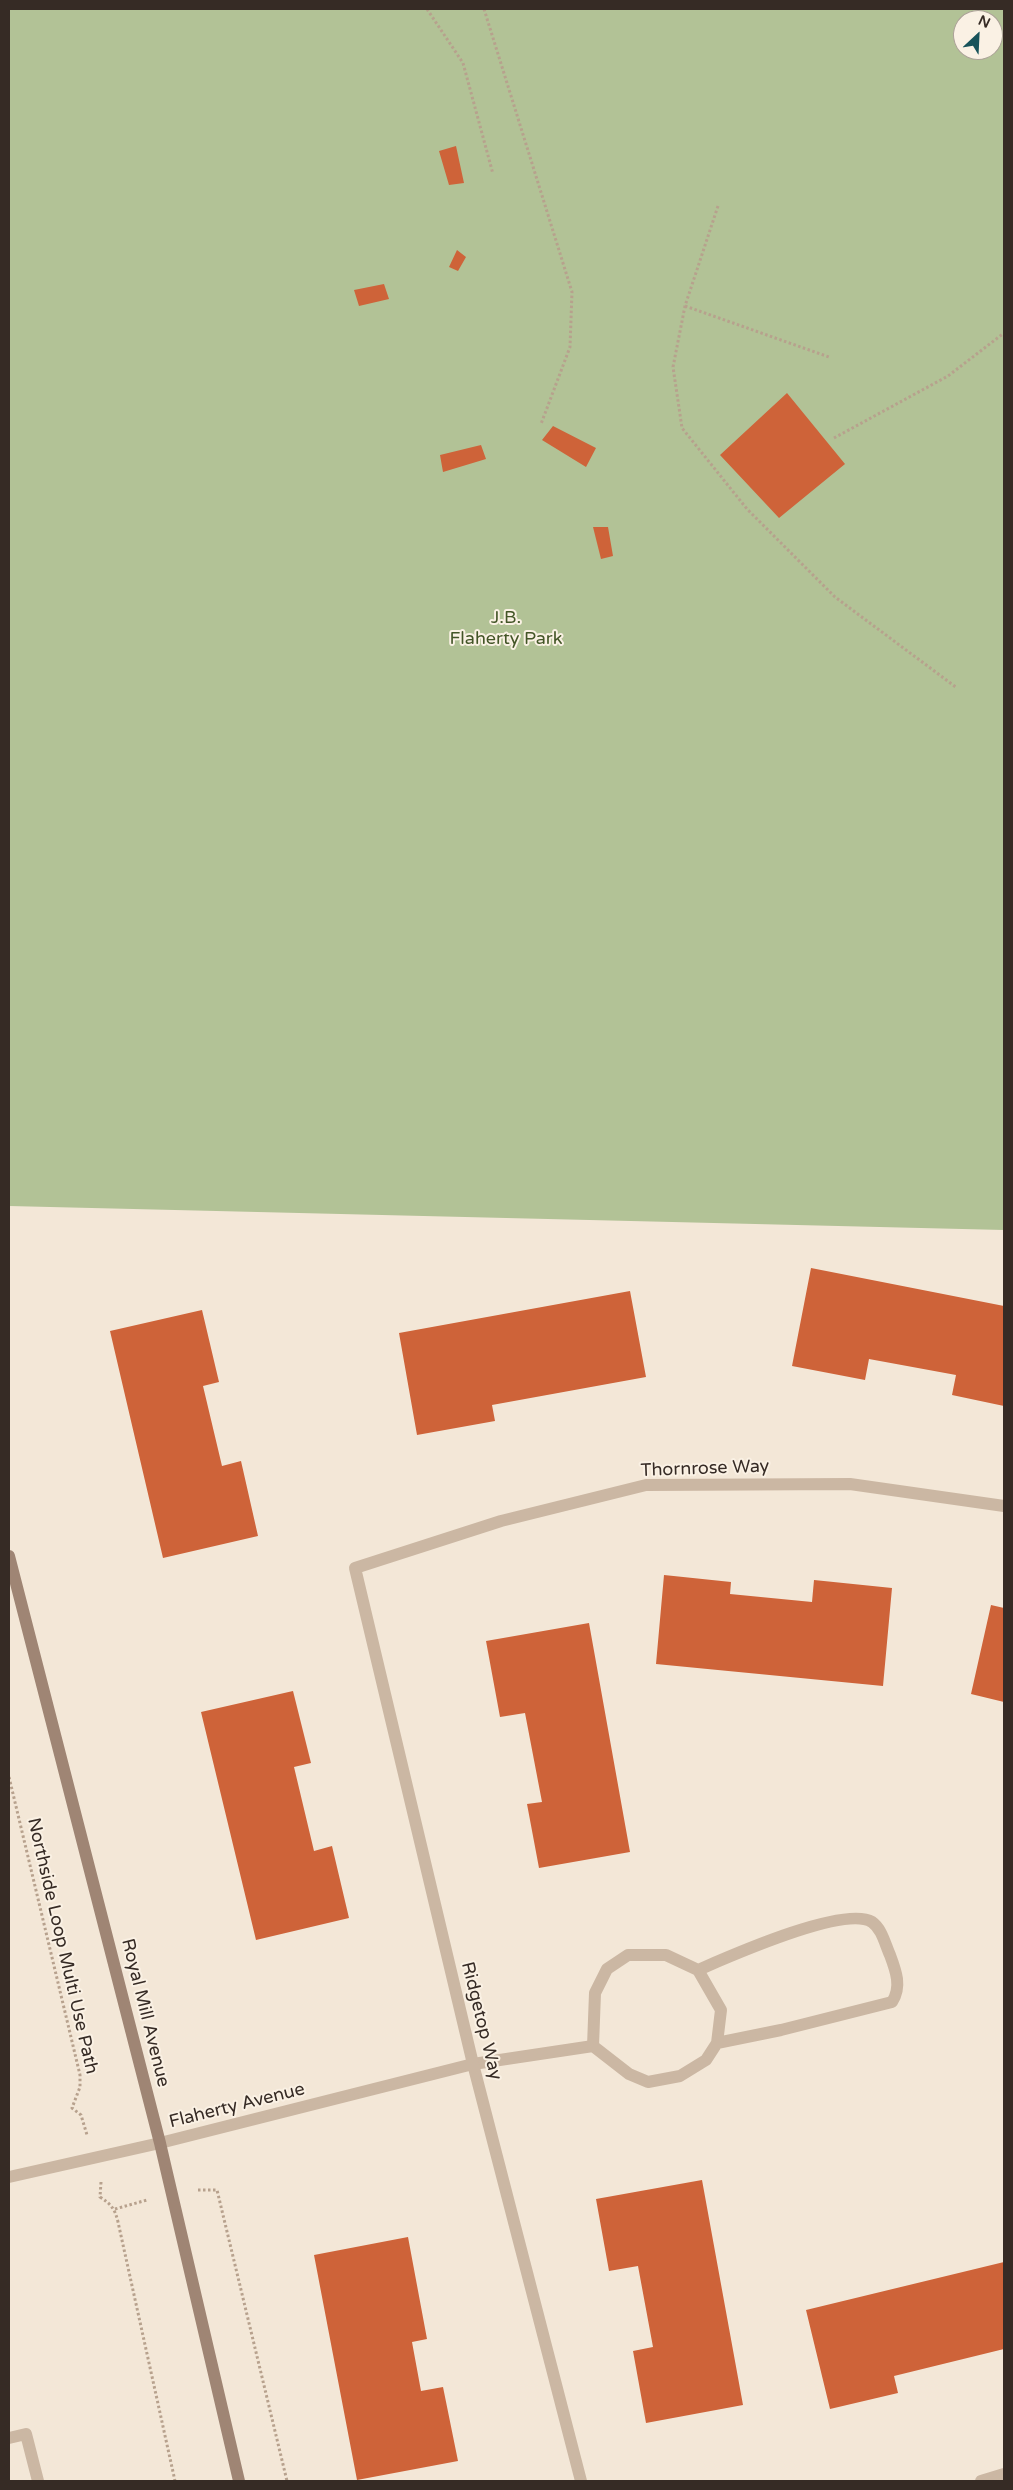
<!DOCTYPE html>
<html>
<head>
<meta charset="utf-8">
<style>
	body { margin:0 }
	#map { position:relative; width:1013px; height:2490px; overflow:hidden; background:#f3e7d7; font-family:"Varela Round",sans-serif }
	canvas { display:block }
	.frame { position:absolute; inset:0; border:10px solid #362b25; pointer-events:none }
	.north { position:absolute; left:953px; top:10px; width:50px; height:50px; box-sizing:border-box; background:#faf1e4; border:1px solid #aca298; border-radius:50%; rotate:25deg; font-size:14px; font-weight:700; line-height:20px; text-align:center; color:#362b25 }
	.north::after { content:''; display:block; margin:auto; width:18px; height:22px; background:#18535a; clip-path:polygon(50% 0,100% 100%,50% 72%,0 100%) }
</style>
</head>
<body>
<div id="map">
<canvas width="1013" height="2490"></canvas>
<div class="frame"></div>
<div class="north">N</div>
</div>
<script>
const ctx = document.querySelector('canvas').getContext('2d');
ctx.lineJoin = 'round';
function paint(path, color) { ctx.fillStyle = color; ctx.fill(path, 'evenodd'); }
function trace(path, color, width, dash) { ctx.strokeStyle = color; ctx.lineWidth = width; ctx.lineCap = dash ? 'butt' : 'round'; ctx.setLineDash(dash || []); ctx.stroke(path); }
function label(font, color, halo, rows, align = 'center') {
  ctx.font = font + ' "Varela Round",sans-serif'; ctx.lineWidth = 4; ctx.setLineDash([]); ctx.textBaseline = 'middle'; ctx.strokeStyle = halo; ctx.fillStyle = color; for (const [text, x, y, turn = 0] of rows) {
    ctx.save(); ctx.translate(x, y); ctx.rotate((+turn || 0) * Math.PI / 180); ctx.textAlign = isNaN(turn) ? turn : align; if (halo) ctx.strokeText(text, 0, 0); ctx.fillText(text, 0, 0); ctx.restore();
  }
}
paint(new Path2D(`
	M9,9H1004V1230L9,1206ZM963,20H993V50H963Z`), '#b2c296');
paint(new Path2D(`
	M456,146L464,183L449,185L439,151Z
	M457,250L466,257L458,271L449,267Z
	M384,284L389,299L359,306L354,290Z
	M787,393L845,464L779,518L720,455Z
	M553,426L596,448L586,467L542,440Z
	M481,445L486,459L443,472L440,455Z
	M593,527H608L613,556L601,559Z
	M811,1268L1004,1306V1406L952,1395L956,1375L869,1359L865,1380L792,1366Z
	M630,1291L646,1377L492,1405L495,1421L417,1435L399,1333Z
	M202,1310L219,1382L203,1386L222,1466L241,1461L258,1536L163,1558L110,1331Z
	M664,1575L731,1582L730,1594L812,1602L814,1580L892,1588L883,1686L656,1664Z
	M991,1605L1004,1608V1702L971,1694Z
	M589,1623L630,1852L539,1868L527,1804L542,1802L525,1713L500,1717L486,1641Z
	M293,1691L311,1763L294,1767L314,1851L332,1846L349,1918L256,1940L201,1712Z
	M702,2180L743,2405L646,2423L633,2351L653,2347L638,2266L609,2271L596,2199Z
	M408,2237L427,2339L412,2342L421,2391L443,2387L458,2461L357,2480L314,2255Z
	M1004,2262V2349L894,2376L898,2393L830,2409L806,2310Z`), '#ce6339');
trace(new Path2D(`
	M427,9L463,63L493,174
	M484,9L572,292L570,347L541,424
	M718,206L685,306L673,367L682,428L747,509L835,597L957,688
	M685,306L829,357
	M834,438L948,376L1004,333
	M9,1777L80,2075V2087L72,2108L81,2115L87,2135
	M101,2182L100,2197C111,2204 115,2209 118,2222L175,2481
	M198,2190H217L287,2481
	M115,2209L147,2200`), '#b7a18d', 3, [2.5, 2.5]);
trace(new Path2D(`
	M698,1970C728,1957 844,1905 872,1922C882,1929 885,1944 890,1955C896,1971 902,1987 892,2002L781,2030L717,2043
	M473,2064L593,2046L629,2074L648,2082L680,2076L706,2060L717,2043L721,2010L698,1970L666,1955H628L607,1969L595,1993L593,2046
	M9,2438L26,2434L38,2481`), '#cbb7a3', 12);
trace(new Path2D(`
	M9,2177L160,2143L473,2064
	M581,2481L473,2064L355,1568L501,1521L646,1485L850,1484L1004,1506
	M981,2481L1004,2474`), '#cbb7a3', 12);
trace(new Path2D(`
	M9,1556L160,2143L239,2481`), '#9f8574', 12);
label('18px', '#435527', '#faf1e4', [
	["J.B.",506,618],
	["Flaherty Park",506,639]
]);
label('18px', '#362b25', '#faf1e4', [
	["Thornrose Way",705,1469,-2],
	["Northside Loop Multi Use Path",62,1946,77],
	["Royal Mill Avenue",145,2013,76],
	["Ridgetop Way",481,2021,76],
	["Flaherty Avenue",237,2106,-14]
]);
</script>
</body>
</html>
